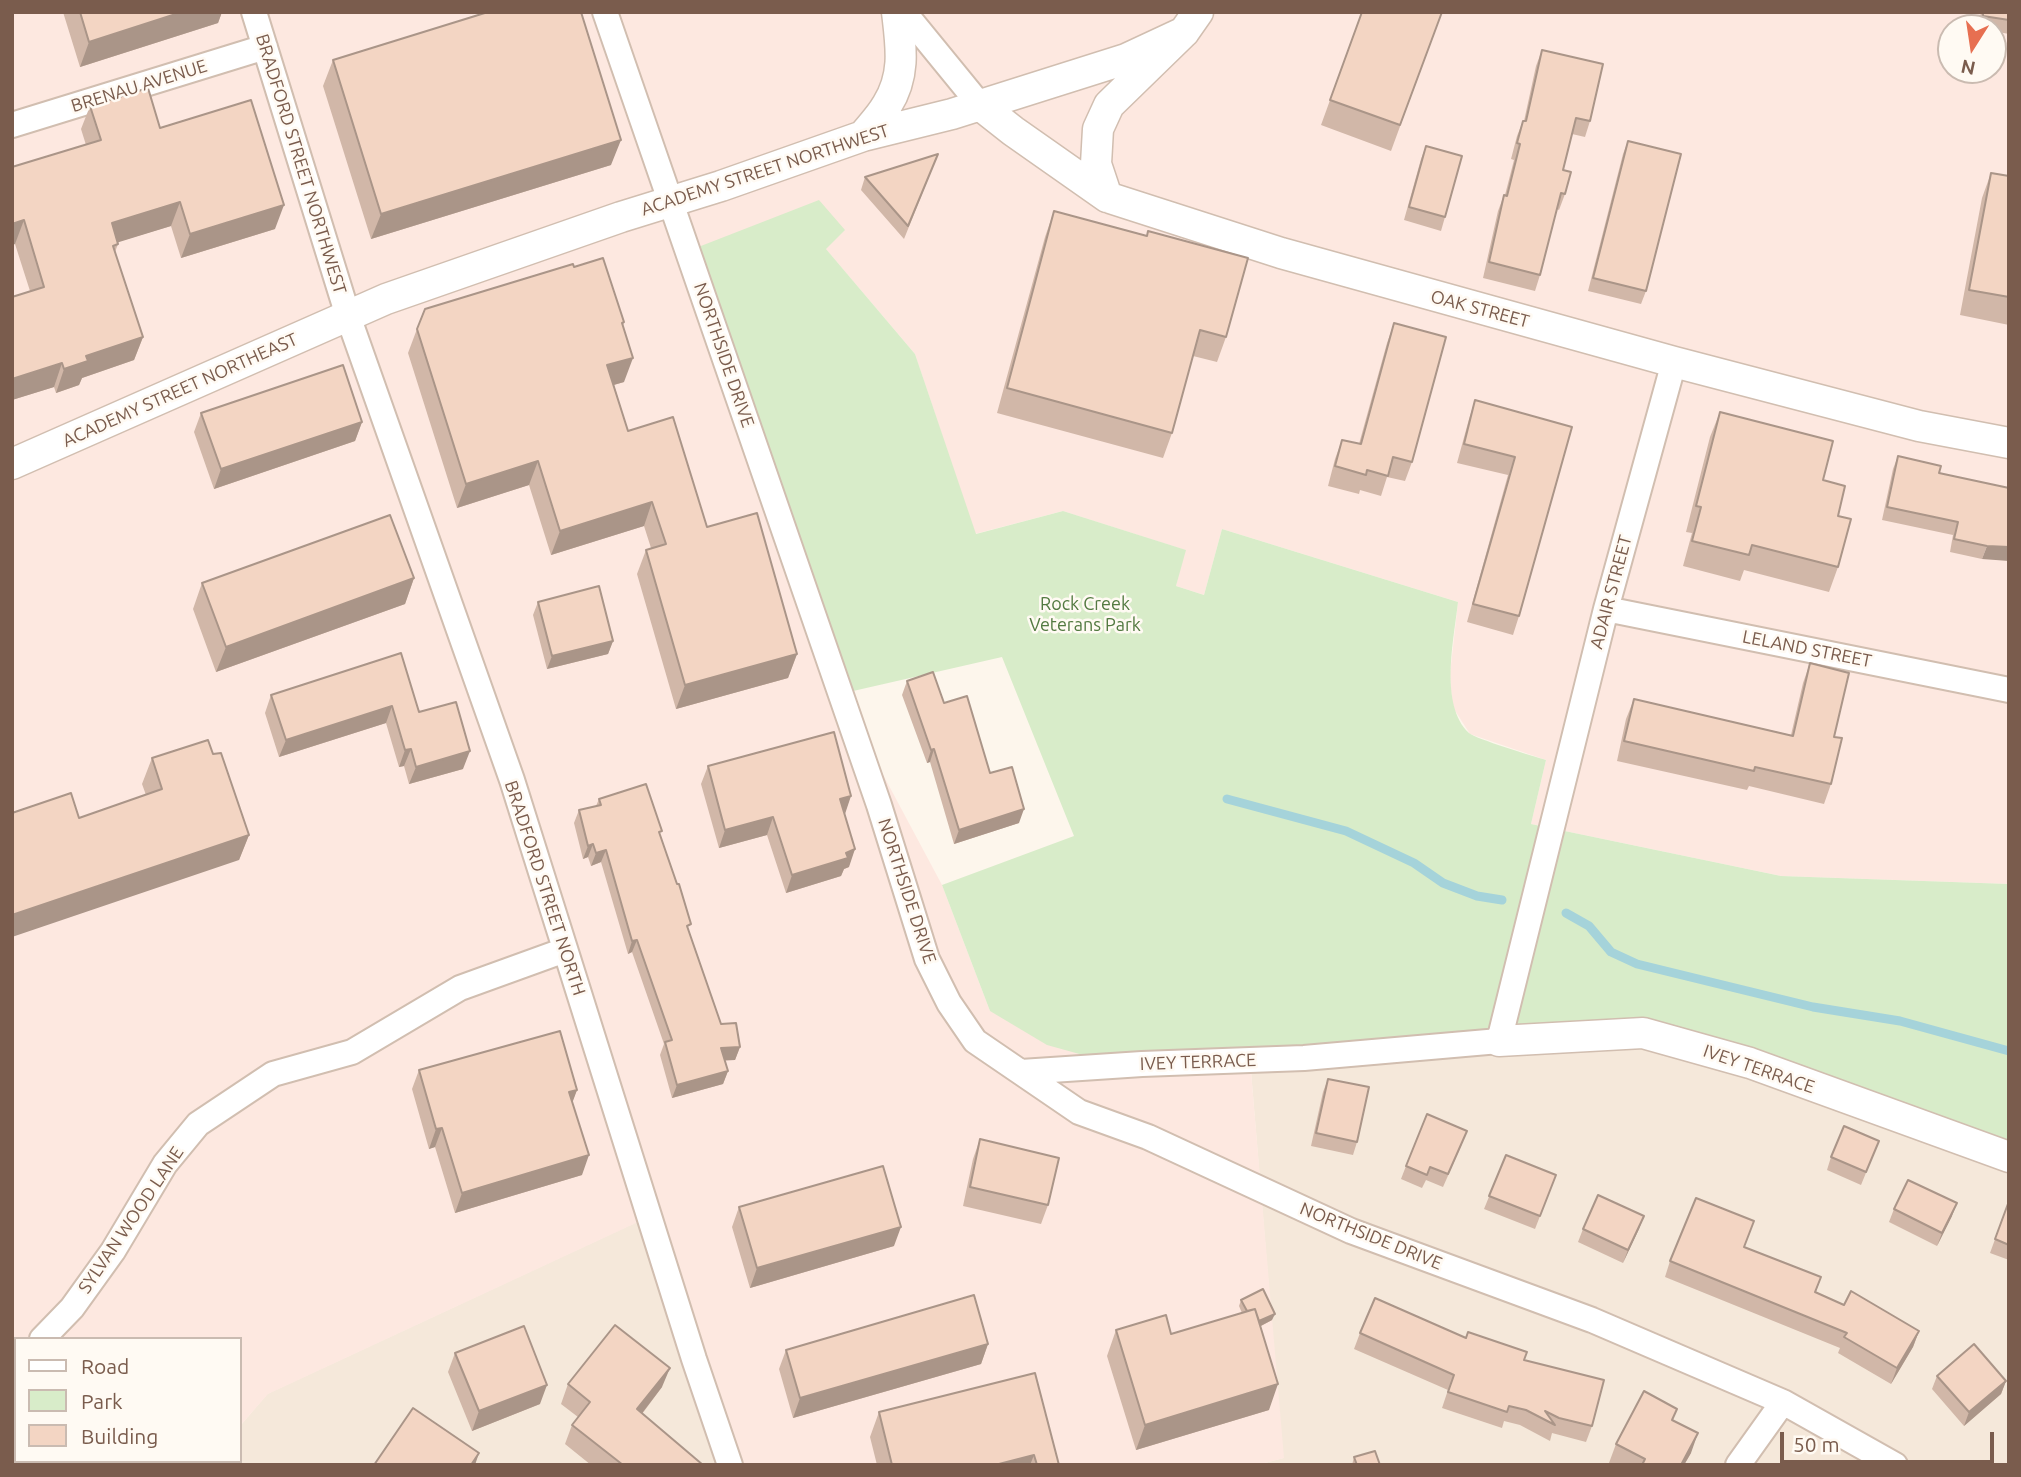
<!DOCTYPE html>
<html>
<head>
<meta charset="utf-8">
<style>
	body { margin:0 }
	#map { position:relative; width:2021px; height:1477px; overflow:hidden; background:#fdf6ec; font-family:Ubuntu,sans-serif }
	canvas { display:block }
	.frame { position:absolute; inset:0; border:14px solid #7a5c4d; pointer-events:none }
	.legend { position:absolute; left:14px; top:1337px; width:228px; height:126px; box-sizing:border-box; background:#fffaf3; border:2px solid #cabbb1; margin:0; padding:9px 12px; list-style:none; font-size:21px; color:#7a5c4d }
	.legend li { display:flex; align-items:center; gap:14px; height:35px }
	.legend b { width:35px; border:2px solid #cabbb1 }
	.north { position:absolute; left:1937px; top:14px; width:70px; height:70px; box-sizing:border-box; background:#fffaf3; border:2px solid #cabbb1; border-radius:50%; rotate:192deg; font-size:19px; font-weight:700; line-height:28px; text-align:center; color:#7a5c4d }
	.north::after { content:''; display:block; margin:auto; width:24px; height:32px; background:#e76f51; clip-path:polygon(50% 0,100% 100%,50% 72%,0 100%) }
	.scale { position:absolute; left:1780px; top:1432px; width:214px; height:32px; box-sizing:border-box; border:4px solid #7a5c4d; border-top:0; padding-left:9px; font-size:21px; line-height:24px; white-space:nowrap; color:#7a5c4d; -webkit-text-stroke:5px #fffaf3; paint-order:stroke }
</style>
</head>
<body>
<div id="map">
<canvas width="2021" height="1477"></canvas>
<div class="frame"></div>
<ul class="legend">
<li><b style="height:9px;background:#fff"></b>Road</li>
<li><b style="height:19px;background:#d8ecc9"></b>Park</li>
<li><b style="height:19px;background:#f3d5c3"></b>Building</li>
</ul>
<div class="north">N</div>
<div class="scale">50 m</div>
</div>
<script>
const ctx = document.querySelector('canvas').getContext('2d');
ctx.lineJoin = 'round';
function paint(path, color) { ctx.fillStyle = color; ctx.fill(path, 'evenodd'); }
function trace(path, color, width, dash) { ctx.strokeStyle = color; ctx.lineWidth = width; ctx.lineCap = dash ? 'butt' : 'round'; ctx.setLineDash(dash || []); ctx.stroke(path); }
function label(font, color, halo, rows, align = 'center') {
  ctx.font = font + ' Ubuntu,sans-serif'; ctx.lineWidth = 5; ctx.setLineDash([]); ctx.textBaseline = 'middle'; ctx.strokeStyle = halo; ctx.fillStyle = color; for (const [text, x, y, turn = 0] of rows) {
    ctx.save(); ctx.translate(x, y); ctx.rotate((+turn || 0) * Math.PI / 180); ctx.textAlign = isNaN(turn) ? turn : align; if (halo) ctx.strokeText(text, 0, 0); ctx.fillText(text, 0, 0); ctx.restore();
  }
}
paint(new Path2D(`
	M1643,1033L2009,1157V1465H1257L1283,1458L1250,1060Z
	M652,1215L727,1465H207L210,1461H240V1426L267,1394Z`), '#f5e8da');
paint(new Path2D(`
	M12,12H2009V884L1781,876L1531,824L1546,760L1470,734L1452,706L1450,674L1458,602L1222,529L1204,595L1176,586L1185,550L1063,511L975,534L915,354L825,248L819,200L840,694L942,885L990,1011L1250,1060L1284,1458L1257,1465H727L651,1216L268,1394L240,1426V1339H16V1461H210L207,1465H12ZM1951,28H1993V70H1951Z`), '#fde8e0');
paint(new Path2D(`
	M819,200L845,230L826,249L915,354L976,534L1063,511L1186,550L1176,586L1204,595L1222,529L1458,602C1454,639 1439,705 1469,733C1476,739 1533,756 1546,760L1531,824L1781,876L2009,884V1157L1643,1033L1119,1065L1047,1045L990,1011L942,885L1074,836L1002,657L840,694L688,251Z`), '#d8ecc9');
trace(new Path2D(`
	M1227,799L1346,831L1414,863L1443,883L1477,896L1502,900
	M1566,913L1589,926L1611,952L1637,964L1813,1007L1900,1021L2009,1051`), '#a5d3da', 9);
const minor = new Path2D(`
	M254,12L348,316L512,780L694,1359L730,1465
	M605,12L879,805L927,959L949,1003L975,1041L1079,1112L1148,1137L1351,1231L1592,1320L1783,1402L1895,1465
	M904,12L980,105
	M12,125L265,47
	M1606,609L2009,690
	M1021,1072L1142,1064L1304,1058L1499,1041L1606,609L1674,362
	M42,1339L72,1308L113,1251L165,1164L198,1124L273,1074L352,1052L460,988L565,950
	M12,1376L16,1372
	M1738,1465L1783,1402`);
const tertiary = new Path2D(`
	M980,105L1013,131L1107,197L1281,253L1674,362L1919,426L2009,443
	M863,136C871,126 881,116 887,105C906,75 901,46 897,12
	M1107,197L1096,164L1098,129L1109,105L1184,32L1198,12
	M12,464L386,299L621,217L721,186L863,136L952,114L1126,59L1184,32
	M1499,1041L1643,1033L1750,1063L2009,1157`);
trace(minor, '#d1beb0', 28);
trace(tertiary, '#d1beb0', 33);
trace(minor, '#fff', 24);
trace(tertiary, '#fff', 30);
paint(new Path2D(`
	M63,12H222L218,23L80,67Z
	M1362,12H1442L1391,151L1321,125Z
	M1981,12H2009V34L1993,31V28H1978Z
	M1542,50L1590,121L1585,137L1572,134L1563,170L1565,194L1559,210L1557,209L1540,275L1535,291L1483,278L1498,211L1504,195H1505L1514,160L1511,159L1517,136L1523,121H1524L1536,66Z
	M333,60L611,165L371,239L323,86Z
	M90,106L160,128L275,229L181,258L171,226L117,242L118,244L115,252L143,337L134,360L82,378L79,385L56,393L54,387L12,400V297L30,291L15,244L12,245V167L86,145L81,129Z
	M1628,141L1646,291L1641,304L1588,291L1623,154Z
	M1426,146L1445,217L1441,231L1404,220L1421,159Z
	M938,154L933,167L904,239L861,190L865,177Z
	M1991,173L2009,176V325L1960,315L1982,198Z
	M1054,211L1226,337L1217,362L1193,356L1172,433L1163,458L997,413L1045,237Z
	M574,267L624,322L623,326L624,382L614,385L628,431L707,527L797,654L788,678L676,709L637,574L646,550L651,548L644,526L551,555L529,485L457,508L408,353L417,329Z
	M1394,323L1412,462L1405,481L1387,477L1381,496L1360,490L1359,494L1328,486L1335,459L1342,440L1359,444L1387,343Z
	M1475,400L1572,427L1519,616L1513,635L1467,622L1508,475L1457,463L1469,419Z
	M1720,412L1823,480L1838,516V567L1829,592L1744,570L1740,581L1683,566L1692,533L1686,532L1710,437Z
	M201,413L362,422L355,441L214,489L194,432Z
	M1898,456L1939,473L2009,488L1982,559L1950,552L1953,535L1882,520L1893,469Z
	M414,578L405,604L216,672L193,609L202,583Z
	M538,602L613,641L608,654L547,669L533,615Z
	M401,653L419,712L463,769L409,784L404,766L399,767L386,723L279,757L265,713L271,695Z
	M1810,663L1834,737L1831,784L1824,804L1749,786L1747,790L1617,761L1626,719L1634,699L1791,735L1803,683Z
	M907,681L944,703L1019,823L954,844L930,762L927,763L902,695Z
	M213,754L249,835L239,860L79,818L146,795L142,784L152,758Z
	M708,766L844,814L849,867L844,869L841,876L786,893L767,835L719,848L701,784Z
	M599,799L660,835L689,931L721,1024L740,1047L735,1060H724L728,1071L723,1084L672,1098L660,1055L664,1044L632,952L628,954L601,862L591,866L588,857L583,859L574,823L579,810L596,806Z
	M419,1070L577,1090L572,1102L582,1175L455,1213L435,1147L429,1149L412,1089Z
	M1328,1079L1357,1142L1353,1155L1311,1146L1323,1092Z
	M980,1139L1048,1205L1041,1224L963,1206L973,1159Z
	M1879,1141L1861,1185L1827,1170L1831,1157Z
	M1462,1144L1443,1187L1426,1180L1422,1188L1401,1179L1406,1166Z
	M1506,1155L1556,1175L1535,1229L1484,1209Z
	M2009,1201V1260L1990,1253Z
	M739,1207L894,1246L750,1288L732,1227Z
	M1894,1209L1952,1216L1937,1246L1889,1222Z
	M1644,1216L1623,1263L1578,1242L1583,1229Z
	M1744,1247L1821,1277L1816,1292L1844,1305L1919,1331L1913,1347L1891,1384L1838,1353L1840,1348L1665,1277L1670,1261Z
	M1241,1300L1272,1320L1261,1326L1269,1410L1136,1450L1107,1356L1116,1330L1171,1334L1242,1313L1239,1306Z
	M1360,1333L1466,1338L1524,1360L1592,1426L1586,1442L1552,1433L1550,1441L1520,1425L1504,1421L1502,1428L1442,1408L1448,1390L1354,1349Z
	M988,1344L981,1364L793,1418L779,1369L786,1350Z
	M455,1353L540,1404L472,1431L448,1372Z
	M1035,1373L1059,1465H877L870,1437L879,1412Z
	M1937,1376L2006,1381L2001,1394L1964,1426L1932,1389Z
	M568,1384L662,1387L642,1414L703,1465H591L565,1444L572,1425L578,1417L561,1404Z
	M1673,1420L1691,1453L1684,1465H1612L1609,1463L1616,1444Z
	M1354,1457L1380,1465H1352Z`), '#d1b7a8');
paint(new Path2D(`
	M182,12H222L218,23L80,67L89,42Z
	M621,140L611,165L371,239L381,214Z
	M180,202L171,226L103,247L112,223Z
	M284,205L275,229L181,258L190,234Z
	M24,220L15,244L12,245V224Z
	M143,337L134,360L82,378L79,385L56,393L64,369L86,356Z
	M633,358L624,382L599,389L607,365Z
	M62,363L54,387L12,400V379Z
	M362,422L355,441L214,489L221,469Z
	M538,461L529,485L457,508L466,484Z
	M652,502L644,526L551,555L560,531Z
	M1987,546L2009,547V561L1982,559Z
	M414,578L405,604L216,672L226,647Z
	M613,641L608,654L547,669L552,656Z
	M797,654L788,678L676,709L685,685Z
	M392,706L386,723L279,757L286,740Z
	M411,749L404,766L399,767L405,750Z
	M934,749L930,762L927,763L931,750Z
	M470,751L463,769L409,784L416,767Z
	M851,796L845,814L840,799Z
	M1024,809L1019,823L954,844L959,830Z
	M773,817L767,835L719,848L725,830Z
	M249,835L239,860L12,937V915Z
	M593,844L588,857L583,859L588,846Z
	M855,849L849,867L844,869L841,876L786,893L792,875Z
	M606,850L601,862L591,866L596,853Z
	M637,940L632,952L628,954L632,941Z
	M740,1047L735,1060L716,1061L721,1048Z
	M728,1071L723,1084L672,1098L677,1085Z
	M577,1090L570,1109L569,1092Z
	M442,1128L435,1147L429,1149L436,1129Z
	M589,1155L582,1175L455,1213L462,1193Z
	M1957,1203L1952,1216L1937,1246L1942,1233Z
	M1644,1216L1639,1229L1623,1263L1628,1250Z
	M901,1227L894,1246L750,1288L757,1268Z
	M1275,1314L1272,1320L1251,1331L1253,1324Z
	M1919,1331L1913,1347L1891,1384L1897,1368Z
	M988,1344L981,1364L793,1418L800,1398Z
	M670,1368L662,1387L630,1429L637,1409Z
	M2006,1381L2001,1394L1964,1426L1969,1412Z
	M1278,1384L1269,1410L1136,1450L1145,1425Z
	M547,1385L540,1404L472,1431L479,1411Z
	M1698,1433L1691,1453L1684,1465H1681Z
	M479,1453L475,1465H471Z
	M1034,1455L1030,1465H995Z`), '#aa9588');
const building = new Path2D(`
	M80,12H182L89,42Z
	M488,12H581L621,140L381,214L333,60Z
	M1362,12H1442L1400,125L1330,100Z
	M1983,12H2009V20L1983,16Z
	M1542,50L1603,64L1590,121L1576,118L1563,170L1571,172L1565,194L1561,193L1540,275L1489,262L1504,195L1507,196L1520,144L1517,143L1523,121H1526Z
	M148,88L160,128L251,100L284,205L190,234L180,202L112,223L118,244L113,246L143,337L86,356L88,361L64,369L62,363L12,379V297L44,287L24,220L12,224V167L101,140L90,106Z
	M1628,141L1681,154L1646,291L1593,278Z
	M1426,146L1462,156L1445,217L1409,207Z
	M938,154L908,226L865,177Z
	M1991,173L2009,176V297L1969,290Z
	M1054,211L1147,236L1148,231L1248,258L1226,337L1200,330L1172,433L1007,388Z
	M603,258L624,322L622,323L633,358L607,365L628,431L673,417L707,527L757,513L797,654L685,685L646,550L666,544L652,502L560,531L538,461L466,484L417,329L425,309L573,264L574,267Z
	M1394,323L1446,337L1412,462L1393,457L1388,476L1367,470L1366,475L1335,466L1342,440L1361,444Z
	M343,365L362,422L221,469L201,413Z
	M1475,400L1572,427L1519,616L1473,604L1515,457L1464,444Z
	M1720,412L1833,441L1823,480L1845,486L1838,516L1851,519L1838,567L1752,545L1749,555L1692,541L1701,507L1696,506Z
	M1898,456L1941,466L1939,473L2009,488V547L1987,546L1954,539L1958,522L1887,507Z
	M390,515L414,578L226,647L202,583Z
	M599,586L613,641L552,656L538,602Z
	M401,653L419,712L456,702L470,751L416,767L411,749L405,750L392,706L286,740L271,695Z
	M1810,663L1849,673L1834,737L1842,738L1831,784L1755,767L1754,771L1624,741L1634,699L1793,736Z
	M933,672L944,703L967,696L990,773L1012,767L1024,809L959,830L934,749L931,750L907,681Z
	M834,732L851,796L840,799L855,849L846,853L848,858L792,875L773,817L725,830L708,766Z
	M208,740L213,754L221,753L249,835L12,915V813L71,793L79,818L162,789L152,758Z
	M646,784L662,831L659,832L677,884H679L691,924L687,926L721,1024L736,1023L740,1047L721,1048L728,1071L677,1085L665,1042L672,1040L637,940L632,941L606,850L596,853L593,844L588,846L579,810L601,805L599,799Z
	M560,1031L577,1090L569,1092L589,1155L462,1193L442,1128L436,1129L419,1070Z
	M1328,1079L1369,1087L1357,1142L1316,1133Z
	M1427,1114L1467,1131L1448,1174L1430,1167L1427,1175L1406,1166Z
	M1844,1126L1879,1141L1866,1172L1831,1157Z
	M980,1139L1059,1158L1048,1205L970,1187Z
	M1506,1155L1556,1175L1540,1216L1489,1196Z
	M883,1166L901,1227L757,1268L739,1207Z
	M1908,1180L1957,1203L1942,1233L1894,1209Z
	M1598,1195L1644,1216L1628,1250L1583,1229Z
	M1696,1198L1754,1221L1744,1247L1821,1277L1815,1292L1844,1305L1851,1291L1919,1331L1897,1368L1844,1337L1847,1333L1670,1261Z
	M2009,1201V1245L1995,1239Z
	M1263,1289L1275,1314L1259,1321L1255,1309L1247,1311L1241,1300Z
	M974,1295L988,1344L800,1398L786,1350Z
	M1375,1298L1466,1338L1468,1332L1527,1352L1524,1360L1604,1380L1592,1426L1559,1418L1545,1411L1555,1425L1526,1410L1509,1406L1507,1412L1448,1392L1454,1375L1360,1333Z
	M1255,1309L1278,1384L1145,1425L1116,1330L1166,1315L1171,1334Z
	M615,1325L670,1368L637,1409L703,1465H623L572,1425L590,1402L568,1384Z
	M524,1326L547,1385L479,1411L455,1353Z
	M1974,1344L2006,1381L1969,1412L1937,1376Z
	M1035,1373L1059,1465H1037L1034,1455L995,1465H892L879,1412Z
	M1644,1391L1677,1409L1672,1420L1698,1433L1681,1465H1642L1645,1459L1616,1444Z
	M413,1408L479,1453L471,1465H374Z
	M1375,1451L1380,1465H1357L1354,1457Z`);
paint(building, '#f3d5c3');
trace(building, '#aa9588', 2);
label('18px', '#7a5c4d', '#fffaf3', [
	["BRENAU AVENUE",139,86,-17],
	["BRADFORD STREET NORTHWEST",301,164,73],
	["ACADEMY STREET NORTHWEST",765,170,-18],
	["OAK STREET",1480,309,15],
	["NORTHSIDE DRIVE",724,355,71],
	["ACADEMY STREET NORTHEAST",180,390,-24],
	["ADAIR STREET",1611,592,-75],
	["LELAND STREET",1807,649,11],
	["BRADFORD STREET NORTH",545,888,72],
	["NORTHSIDE DRIVE",907,891,72],
	["IVEY TERRACE",1198,1062,-2],
	["IVEY TERRACE",1759,1069,19],
	["SYLVAN WOOD LANE",131,1220,-56],
	["NORTHSIDE DRIVE",1371,1236,22]
]);
label('18px', '#537a41', '#fffaf3', [
	["Rock Creek",1085,604],
	["Veterans Park",1085,625]
]);
</script>
</body>
</html>
